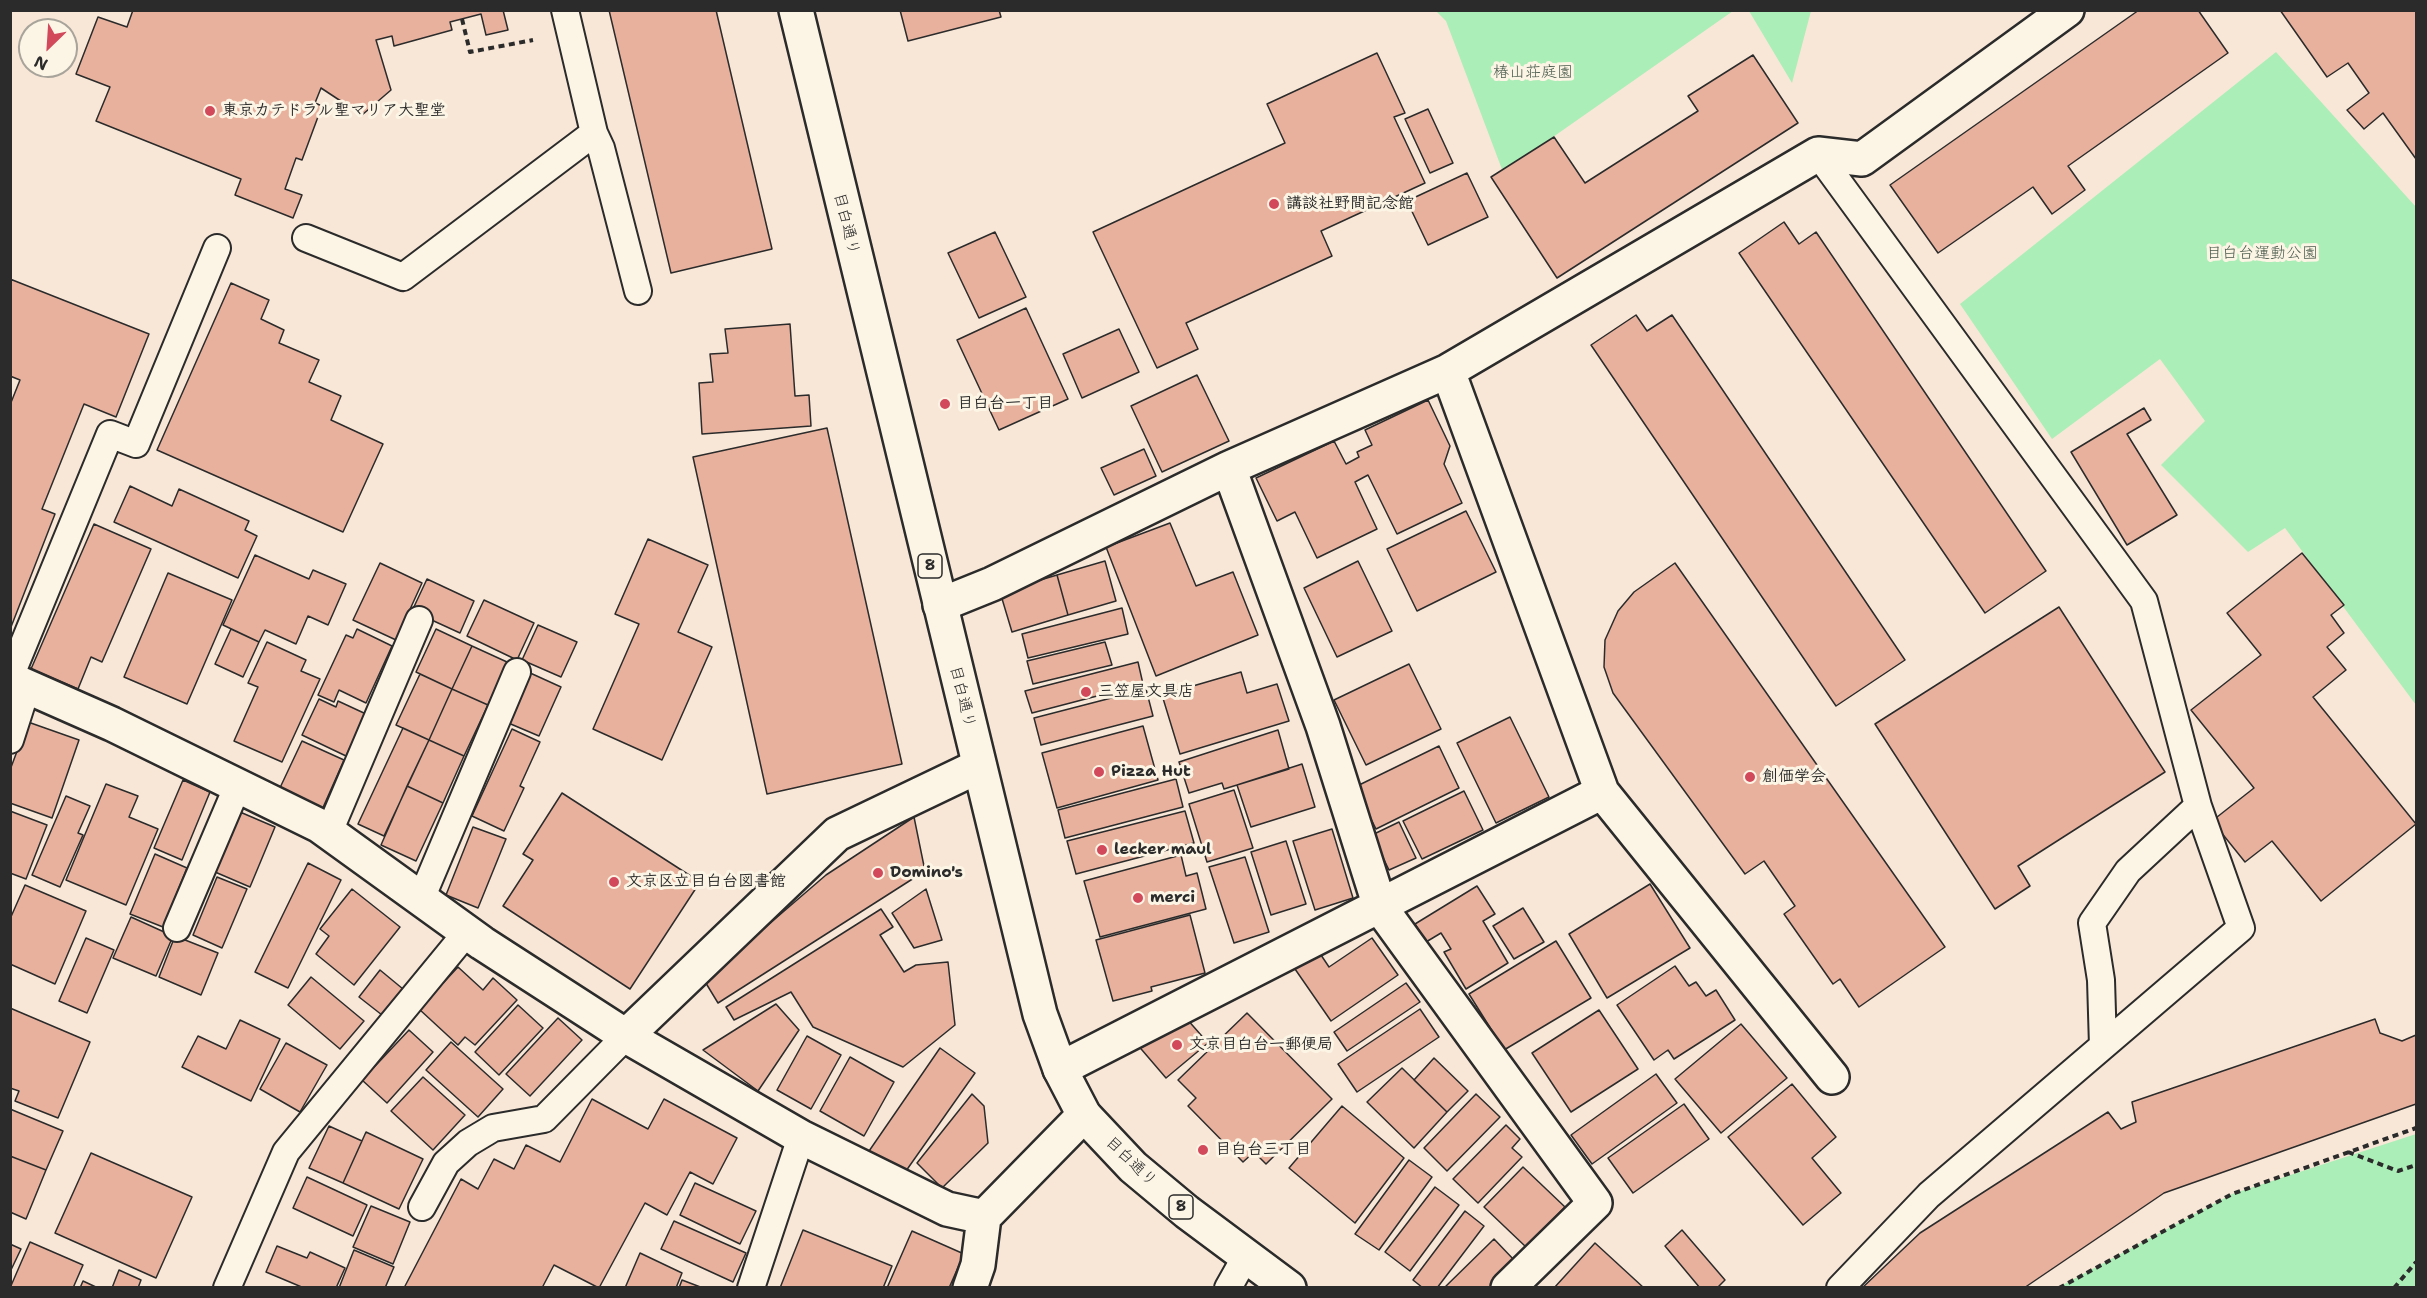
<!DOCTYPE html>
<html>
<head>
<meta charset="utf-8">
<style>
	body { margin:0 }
	#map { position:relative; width:2427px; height:1298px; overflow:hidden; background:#f8e7d7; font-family:"Shantell Sans",sans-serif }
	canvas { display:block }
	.frame { position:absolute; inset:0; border:12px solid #2b2b2b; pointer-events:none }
	.north { position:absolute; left:18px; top:18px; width:60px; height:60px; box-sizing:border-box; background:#fcf5e5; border:2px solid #a8a49b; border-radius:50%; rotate:205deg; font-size:16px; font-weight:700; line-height:24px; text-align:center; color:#2b2b2b }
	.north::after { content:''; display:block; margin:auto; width:21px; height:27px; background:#d1495b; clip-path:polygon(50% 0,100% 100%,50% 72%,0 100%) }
</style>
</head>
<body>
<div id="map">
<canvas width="2427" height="1298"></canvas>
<div class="frame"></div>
<div class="north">N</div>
</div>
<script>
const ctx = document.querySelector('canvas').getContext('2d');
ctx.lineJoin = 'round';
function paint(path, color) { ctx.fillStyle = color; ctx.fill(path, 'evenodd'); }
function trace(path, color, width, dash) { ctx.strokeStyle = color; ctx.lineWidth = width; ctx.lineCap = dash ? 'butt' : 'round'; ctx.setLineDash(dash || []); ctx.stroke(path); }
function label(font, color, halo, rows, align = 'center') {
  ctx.font = font + ' "Shantell Sans","Klee One",sans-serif'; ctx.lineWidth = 6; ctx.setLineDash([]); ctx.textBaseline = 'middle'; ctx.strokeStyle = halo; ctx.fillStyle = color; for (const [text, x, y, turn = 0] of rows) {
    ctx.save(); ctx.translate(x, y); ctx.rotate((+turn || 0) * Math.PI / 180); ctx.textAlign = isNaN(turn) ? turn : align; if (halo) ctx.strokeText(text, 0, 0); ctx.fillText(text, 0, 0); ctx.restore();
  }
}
paint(new Path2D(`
	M1436,11H1733L1503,172L1446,21Z
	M1749,11H1811L1792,83Z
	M2276,52L2416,207V705L2285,528L2248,552L2161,465L2205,421L2160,359L2052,439L1960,304Z
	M2416,1134V1287H2059L2232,1194Z`), '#aceeb8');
const building = new Path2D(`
	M133,10H503L508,30L486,35L481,14L450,22L452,30L394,46L392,36L376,40L391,90L362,115L321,88L315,103L322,106L302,160L296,158L285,189L302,195L293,218L235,195L241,179L96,121L110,87L76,74L98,17L127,27Z
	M609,10H716L772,249L671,273Z
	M900,10H999L1001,17L908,41Z
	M2139,10H2198L2228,53L2068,166L2085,190L2052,214L2033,187L1938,253L1890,185Z
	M2280,10H2416V159L2383,113L2364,129L2347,110L2369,93L2348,63L2327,77Z
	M1377,53L1405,113L1394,117L1425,183L1321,231L1332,256L1186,323L1198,349L1157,368L1093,232L1285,143L1267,104Z
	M1753,55L1798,123L1557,278L1491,177L1554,137L1585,183L1698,111L1688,96Z
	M1428,109L1453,163L1430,173L1405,119Z
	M1467,173L1488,217L1428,245L1407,201Z
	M1784,222L1799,244L1816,232L2046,571L1985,613L1739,253Z
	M995,232L1026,297L979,318L948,253Z
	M10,279L149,334L116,417L84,404L42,509L55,514L11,627L10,405L20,380L10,376Z
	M231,283L269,300L261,319L284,330L279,343L319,360L309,382L341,396L331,420L383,444L343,532L157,450Z
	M1026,308L1068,399L999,430L957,340Z
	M1636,315L1647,331L1672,315L1905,660L1836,706L1591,345Z
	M790,324L795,396L809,395L811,426L702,434L699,383L713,382L710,354L728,353L725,329Z
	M1119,329L1139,372L1082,398L1063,354Z
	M1197,375L1229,441L1162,472L1131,406Z
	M1428,400L1450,446L1444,464L1462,503L1397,534L1368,475L1355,482L1377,529L1317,558L1295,512L1277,521L1256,478L1334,441L1346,464L1359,457L1357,452L1372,445L1365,430Z
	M2144,408L2151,420L2127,434L2177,515L2127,545L2071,452Z
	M827,428L902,764L767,794L693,457Z
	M1144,449L1156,476L1114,495L1101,468Z
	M130,486L172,506L179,489L249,521L245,530L257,536L238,578L114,522Z
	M1466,511L1496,572L1417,611L1387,549Z
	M1170,523L1196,586L1233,572L1258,635L1156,676L1106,547Z
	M94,524L151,549L102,662L91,657L78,689L31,669Z
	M648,539L708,565L678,632L712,647L662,760L593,729L639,624L615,614Z
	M2302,553L2344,605L2331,615L2344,633L2327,647L2346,670L2313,697L2416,824L2321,901L2272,841L2245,862L2212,821L2254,788L2191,710L2261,655L2227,613Z
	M255,555L309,579L313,570L346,584L328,625L308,616L296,644L265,630L259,642L223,625Z
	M1105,561L1116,601L1068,615L1057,575Z
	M1358,561L1392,631L1337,657L1304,588Z
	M380,563L422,583L396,640L353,620Z
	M1675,563L1945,947L1859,1007L1840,979L1833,984L1784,914L1795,906L1764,861L1745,874L1613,693L1604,667L1605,640L1618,611L1634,592Z
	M168,573L232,600L187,704L124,677Z
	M1057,575L1068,615L1012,632L1000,592Z
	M427,579L474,601L460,633L412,611Z
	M484,600L534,623L517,660L467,636Z
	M2059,607L2165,772L2018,866L2030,886L1995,909L1875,724Z
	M1122,608L1128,634L1028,658L1022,634Z
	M538,625L577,642L561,677L522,660Z
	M231,629L259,642L243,677L215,664Z
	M357,629L392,646L366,703L339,690L334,702L318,695L346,635L353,638Z
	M436,629L472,646L452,689L416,672Z
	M267,642L306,660L301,671L320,679L282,762L234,741L258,687L248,683Z
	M1105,642L1112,665L1033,684L1027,661Z
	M472,646L507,662L488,705L452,689Z
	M1138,662L1143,684L1032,713L1025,691Z
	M1409,664L1441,729L1366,765L1334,700Z
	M528,672L561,687L539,736L506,722Z
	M1241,672L1247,693L1277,684L1289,721L1180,754L1162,695Z
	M420,674L452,689L429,740L396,725Z
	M452,689L488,705L464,756L429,740Z
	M1146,689L1153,716L1041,745L1034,718Z
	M319,699L336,707L338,701L366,714L346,756L302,735Z
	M1510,717L1549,797L1496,823L1457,743Z
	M28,722L79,740L52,818L10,803V770Z
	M1143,726L1158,780L1057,808L1042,753Z
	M403,728L429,740L384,836L358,824Z
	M512,729L540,742L520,786L524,788L504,831L472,816Z
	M1278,730L1289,769L1224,789L1222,783L1189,793L1179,762Z
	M429,740L464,756L443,803L407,786Z
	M302,741L344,760L321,812L278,792Z
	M1439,746L1459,788L1376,829L1355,787Z
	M1302,764L1315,807L1251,827L1237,785Z
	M1176,779L1183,807L1065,838L1058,810Z
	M183,780L210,792L182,860L154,848Z
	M106,784L138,796L129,817L158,829L126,905L66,880Z
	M407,786L443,803L416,861L381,845Z
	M1234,790L1253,848L1207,862L1189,804Z
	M1464,791L1483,830L1422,859L1403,821Z
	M562,793L700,882L630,989L503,906L533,860L523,854Z
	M66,796L90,806L78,833L83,835L60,887L32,875Z
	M10,811L47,825L26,879L10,873Z
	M1185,811L1194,843L1076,874L1067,841Z
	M240,812L275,827L250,887L215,872Z
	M914,817L925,871L718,1003L704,980L826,875Z
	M1399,822L1416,858L1389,870L1372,835Z
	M473,827L506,839L478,908L446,895Z
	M1332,829L1353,898L1315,910L1293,841Z
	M1286,841L1306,904L1271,915L1251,852Z
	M155,854L187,868L163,927L130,914Z
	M1181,855L1186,876L1197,873L1206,909L1100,937L1084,881Z
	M1245,857L1269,932L1234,943L1209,867Z
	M308,863L341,880L288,988L255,972Z
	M217,877L247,889L222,948L193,935Z
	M1650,884L1690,948L1607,998L1569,934Z
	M25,885L86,911L55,984L10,964V919Z
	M1477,886L1495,914L1483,921L1508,963L1466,989L1444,952L1451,949L1441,933L1426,942L1415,924Z
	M352,889L400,927L354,985L316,954L329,936L320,929Z
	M926,889L942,940L914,948L892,913Z
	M1523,908L1544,942L1514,959L1493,926Z
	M881,909L893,927L880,935L904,972L916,965L948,962L955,1025L903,1067L813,1027L791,992L734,1020L726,1007Z
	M1190,915L1205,973L1151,987L1152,991L1113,1001L1096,940Z
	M131,917L173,936L156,976L113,958Z
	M175,936L218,953L201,995L159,977Z
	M86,938L114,950L87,1013L59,1001Z
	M1372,938L1398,975L1331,1021L1295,969L1319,952L1329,967Z
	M1556,941L1591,998L1504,1050L1469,994Z
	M1675,966L1689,986L1696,982L1706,996L1716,990L1735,1020L1674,1059L1668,1050L1654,1060L1617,1005Z
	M458,967L483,990L493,978L517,1000L475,1045L465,1037L458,1045L419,1009Z
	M380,970L403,989L382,1015L359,997Z
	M311,977L364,1021L340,1049L288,1005Z
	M1406,983L1420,1002L1347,1051L1334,1032Z
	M776,1004L799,1030L758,1091L703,1050Z
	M518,1005L543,1028L499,1075L475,1052Z
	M10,1008L90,1042L58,1118L15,1101L19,1091L10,1088Z
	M1420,1009L1439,1037L1357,1092L1338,1064Z
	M1599,1010L1638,1069L1571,1112L1532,1053Z
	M1247,1013L1332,1099L1266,1164L1254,1152L1243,1162L1188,1106L1196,1098L1178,1080Z
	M558,1018L582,1040L530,1096L506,1074Z
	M1186,1018L1208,1043L1166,1078L1136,1043Z
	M2375,1019L2380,1033L2402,1041L2416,1035V1104L2164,1193L2024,1288H1862L1920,1233L2108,1112L2121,1129L2136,1122L2132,1102Z
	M240,1020L280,1039L251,1101L182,1067L198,1036L226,1049Z
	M1741,1024L1787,1078L1721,1133L1675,1079Z
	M409,1030L433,1052L387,1103L362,1080Z
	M807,1036L841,1055L811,1109L777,1090Z
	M451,1042L503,1089L478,1117L426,1070Z
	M286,1043L327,1065L300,1112L260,1089Z
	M940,1048L975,1073L901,1178L867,1154Z
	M850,1057L894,1082L864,1136L820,1111Z
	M1434,1058L1468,1091L1447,1112L1414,1080Z
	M1402,1068L1447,1112L1414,1148L1367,1102Z
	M1656,1074L1677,1103L1592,1164L1571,1135Z
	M423,1077L465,1115L433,1150L391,1111Z
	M1792,1084L1836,1137L1812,1158L1841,1193L1803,1225L1728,1137Z
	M972,1094L984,1106L988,1143L942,1188L917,1163Z
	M1476,1094L1500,1117L1447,1171L1424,1148Z
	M592,1099L648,1129L664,1099L737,1138L713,1184L690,1172L667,1215L645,1203L599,1288L554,1265L542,1288H404L461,1179L478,1189L494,1159L514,1169L526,1145L560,1162Z
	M1684,1104L1709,1139L1633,1193L1608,1158Z
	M1342,1106L1404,1158L1355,1223L1289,1168Z
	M10,1109L63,1131L46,1170L10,1156Z
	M1506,1125L1520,1139L1512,1148L1522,1157L1478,1203L1453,1179Z
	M329,1126L362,1141L343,1183L309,1168Z
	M366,1132L423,1159L399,1209L343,1183Z
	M91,1153L192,1197L156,1278L55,1233Z
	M10,1156L46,1170L26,1219L10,1212Z
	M1409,1160L1432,1177L1379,1250L1355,1234Z
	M1523,1167L1565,1207L1526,1247L1484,1207Z
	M307,1177L367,1205L353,1236L293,1208Z
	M695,1183L756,1211L740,1244L680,1215Z
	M1435,1187L1459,1205L1410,1271L1385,1252Z
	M371,1206L410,1222L393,1264L353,1247Z
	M1465,1211L1484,1226L1437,1288H1423L1413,1280Z
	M674,1221L746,1253L733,1282L661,1249Z
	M803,1230L892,1266L883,1288H780Z
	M1682,1230L1725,1280L1717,1288H1700L1665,1246Z
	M912,1231L964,1254L949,1288H887Z
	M1494,1239L1516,1262L1490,1288H1444Z
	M30,1242L83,1265L73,1288H10Z
	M1595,1243L1644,1288H1554Z
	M10,1244L21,1249L10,1272Z
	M277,1246L307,1258L310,1252L345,1268L336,1288H304L266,1272Z
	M354,1250L394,1267L385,1288H339Z
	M640,1253L682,1273L676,1288H625Z
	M119,1270L141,1280L138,1288H112Z
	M682,1280L703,1288H679Z
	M83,1281L98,1288H80Z`);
paint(building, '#e8b19d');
trace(building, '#2b2b2b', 1.5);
const lane = new Path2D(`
	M594,133L601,148L638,291
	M1818,154L2144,601L2198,806L2241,928L1929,1195L1840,1288
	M306,238L403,277L594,133L565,10
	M10,677L110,434L136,444L217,248
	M10,740L27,687
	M329,832L419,620
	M421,899L517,672
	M177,928L238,785
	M2103,1046L2101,980L2092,923L2128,871L2198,806
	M422,1207L446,1163L468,1143L493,1128L544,1119L626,1036
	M227,1288L286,1152L467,932
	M751,1288L801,1137
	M1228,1288L1246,1256`);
const street = new Path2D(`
	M1448,371L1602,792L1832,1077
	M1229,468L1323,726L1380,907L1595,1203L1508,1288
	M940,605L992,584L1229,468L1448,371L1818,154L1862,159L2067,10
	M10,679L112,724L320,826L482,943L626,1036L801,1137L947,1209L984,1217L1084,1115
	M626,1036L837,834L979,766
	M1060,1069L1602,792
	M970,1288L978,1265L984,1217`);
const primary = new Path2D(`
	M796,10L1040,1014L1060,1069L1084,1115L1133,1167L1187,1212L1289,1288`);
trace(lane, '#2b2b2b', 30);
trace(street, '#2b2b2b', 38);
trace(primary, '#2b2b2b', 38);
trace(new Path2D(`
	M462,19L470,52L533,40
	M2348,1152L2398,1171L2416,1165
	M2059,1288L2232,1194L2416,1128
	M2394,1288L2416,1262`), '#2b2b2b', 4, [6, 4.5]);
trace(lane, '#fcf5e5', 26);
trace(street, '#fcf5e5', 33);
trace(primary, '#fcf5e5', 33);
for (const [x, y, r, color] of [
	[210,111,6,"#d1495b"],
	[1274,204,6,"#d1495b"],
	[945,404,6,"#d1495b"],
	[1086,692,6,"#d1495b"],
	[1099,772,6,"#d1495b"],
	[1750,777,6,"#d1495b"],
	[1102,850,6,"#d1495b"],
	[878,873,6,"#d1495b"],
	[614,882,6,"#d1495b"],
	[1138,898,6,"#d1495b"],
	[1177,1045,6,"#d1495b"],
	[1203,1150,6,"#d1495b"]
]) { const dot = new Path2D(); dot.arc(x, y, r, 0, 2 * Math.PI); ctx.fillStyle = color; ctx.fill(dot); trace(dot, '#fcf5e5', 2); }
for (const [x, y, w] of [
	[930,566,24],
	[1181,1207,24]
]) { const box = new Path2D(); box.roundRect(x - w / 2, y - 12, w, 24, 4.5); ctx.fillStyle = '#fcf5e5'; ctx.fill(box); trace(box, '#2b2b2b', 1.5); }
label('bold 15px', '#2b2b2b', null, [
	["8",930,566],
	["8",1181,1207]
]);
label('16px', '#4b5c4e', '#fcf5e5', [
	["椿山荘庭園",1533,73],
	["目白台運動公園",2262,254]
]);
label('bold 16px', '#2b2b2b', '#fcf5e5', [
	["東京カテドラル聖マリア大聖堂",222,111],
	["講談社野間記念館",1286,204],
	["目白台一丁目",957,404],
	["三笠屋文具店",1098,692],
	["Pizza Hut",1111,772],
	["創価学会",1762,777],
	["lecker maul",1114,850],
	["Domino's",890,873],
	["文京区立目白台図書館",626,882],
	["merci",1150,898],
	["文京目白台一郵便局",1189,1045],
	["目白台三丁目",1215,1150]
], 'left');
label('16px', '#2b2b2b', '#fcf5e5', [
	["目白通り",846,224,76],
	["目白通り",962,697,76],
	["目白通り",1131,1162,44]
]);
</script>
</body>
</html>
